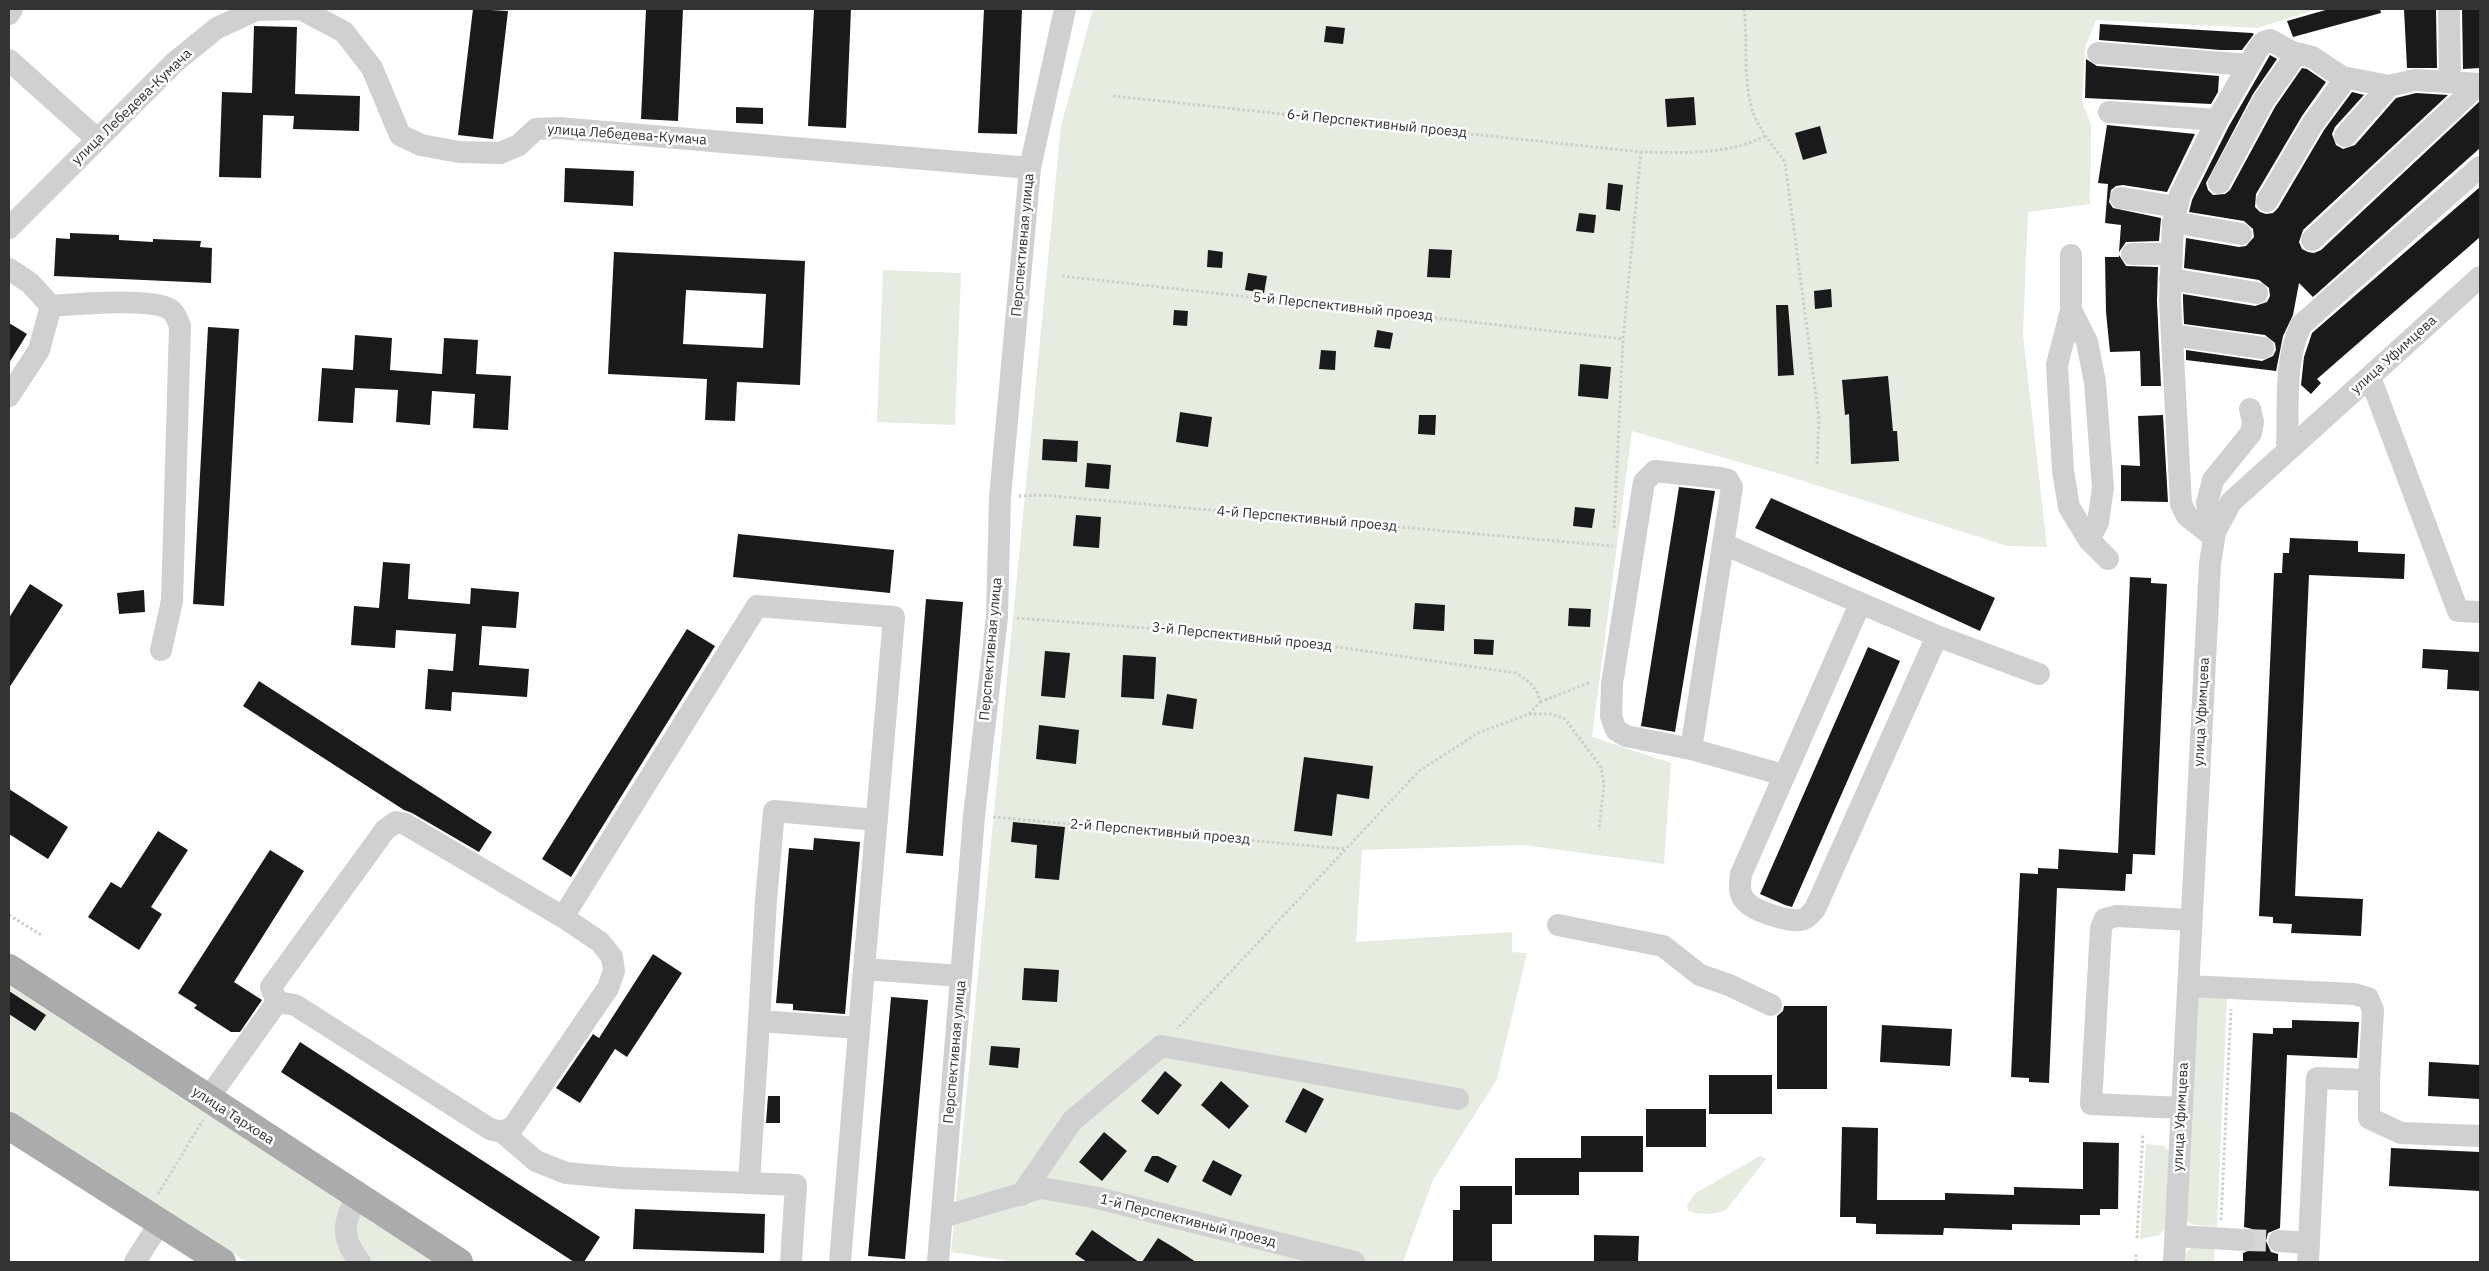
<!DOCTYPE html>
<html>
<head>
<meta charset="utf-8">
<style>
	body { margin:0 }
	#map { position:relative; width:2489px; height:1271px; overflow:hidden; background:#fff; font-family:"IBM Plex Sans",sans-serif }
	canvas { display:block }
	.frame { position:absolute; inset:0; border:10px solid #333; pointer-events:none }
</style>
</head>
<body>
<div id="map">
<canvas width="2489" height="1271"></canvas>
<div class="frame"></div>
</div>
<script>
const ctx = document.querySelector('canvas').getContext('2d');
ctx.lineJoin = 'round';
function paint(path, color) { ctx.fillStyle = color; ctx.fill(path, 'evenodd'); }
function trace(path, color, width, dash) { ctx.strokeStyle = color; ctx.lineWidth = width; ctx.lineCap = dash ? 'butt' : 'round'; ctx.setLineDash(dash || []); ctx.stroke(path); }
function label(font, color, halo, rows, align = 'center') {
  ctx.font = font + ' "IBM Plex Sans",sans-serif'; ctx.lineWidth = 5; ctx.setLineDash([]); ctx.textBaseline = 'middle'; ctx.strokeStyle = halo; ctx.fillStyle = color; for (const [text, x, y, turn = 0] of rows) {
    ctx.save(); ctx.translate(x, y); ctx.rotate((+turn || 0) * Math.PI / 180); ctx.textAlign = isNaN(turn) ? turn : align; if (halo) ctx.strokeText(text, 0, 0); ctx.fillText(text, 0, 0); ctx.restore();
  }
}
paint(new Path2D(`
	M1093,9H2318L2257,28L2096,20L2085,48L2082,101L2091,125L2090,204L2028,212L2023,335L2047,547L2007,546L1794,478L1632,431L1592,737L1671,763L1664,864L1524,845L1362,850L1356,942L1512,932V952L1527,953L1497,1079L1432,1182L1403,1262H1016L951,1252L1061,126Z
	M883,270L961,273L955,425L877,422Z
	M9,985L434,1262H247L9,1113Z
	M2202,995L2227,996L2217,1227L2194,1225L2186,1221L2197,1001Z
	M2146,1144L2164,1146L2169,1151L2165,1227L2160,1235L2140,1239Z
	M1760,1156L1766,1159L1726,1210C1716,1215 1698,1215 1689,1211L1687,1206L1694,1194Z
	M2199,1243L2215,1245L2214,1262H2183C2184,1252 2191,1248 2199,1243Z`), '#e6ecdf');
paint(new Path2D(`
	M473,9L508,11L493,139L458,135Z
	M646,9H683L678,121L641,119Z
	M814,9H851L846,128L808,126Z
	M984,9H1022L1017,134L978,133Z
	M2329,9H2380L2381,13L2293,37L2287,21Z
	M2404,9H2436L2437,68H2407Z
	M2462,9H2480V68L2463,69Z
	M2100,24L2252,33L2254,34L2242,50H2220L2099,40Z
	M254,26L297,27L295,94L360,96L359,131L293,129L294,116L263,115L261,178L219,177L222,92L252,93Z
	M1326,26L1345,28L1343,44L1324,42Z
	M2270,55L2277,59L2253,94L2206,183L2208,190L2213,195L2225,194L2230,190L2275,107L2302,68L2307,69L2326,82L2302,116L2256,194L2255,207L2260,212L2266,214L2273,213L2278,208L2324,130L2352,92L2364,95L2335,127L2332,134L2336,145L2343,149L2355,145L2396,98L2416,93L2448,95L2303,230L2299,242L2302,249L2308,252L2314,253L2321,250L2480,101V148L2313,297L2299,283L2293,315L2283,336L2276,371L2186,360V350L2262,361L2273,356L2276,350L2275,343L2265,335L2184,324L2183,300V294L2255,306L2267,302L2270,296L2269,288L2259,280L2184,268L2186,238L2239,247L2246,246L2254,237L2253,229L2244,221L2189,212L2192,200L2229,126Z
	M2086,59L2097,66L2219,76L2218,92L2211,104L2085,98Z
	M1694,97L1696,125L1667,127L1665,99Z
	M736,107L763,108V124L736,123Z
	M2107,125L2195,134L2167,192L2123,185L2116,186L2111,190L2109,202L2113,208L2161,218L2159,241L2126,242L2119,252L2121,225L2105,223L2108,184L2098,183Z
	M1820,126L1827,153L1803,160L1795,133Z
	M565,168L634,171L633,206L564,202Z
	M1608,183L1623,185L1620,211L1606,209Z
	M2480,187V237L2317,379L2321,383L2311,394L2301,385L2304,357L2312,333Z
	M1579,213L1596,215L1594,233L1576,231Z
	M70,233L119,235V240L153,242V239L201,241L200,247L212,248L211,283L54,276L56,238L70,239Z
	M1429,249L1452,250L1450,278L1427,277Z
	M1208,250L1223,252L1222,268L1207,267Z
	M614,252L805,261L800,385L737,382L735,421L705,420L707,379L608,374ZM686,290L766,294L763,348L683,344Z
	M2119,255L2126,266L2158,267L2157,301L2161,386H2141L2140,351L2110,352L2106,312L2105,257H2119Z
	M1248,273L1267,276L1264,293L1245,290Z
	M1831,289L1832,307L1815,309L1814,291Z
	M1776,305H1788L1794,375L1778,376Z
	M1174,310L1188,311L1187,326L1173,325Z
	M9,323L27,334L9,363Z
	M208,327L239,329L224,606L193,604Z
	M1377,330L1393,333L1390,349L1374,347Z
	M355,335L392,338L390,370L442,374L444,338L478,340L476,374L511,376L508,430L473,428L475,394L432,391L430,425L396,422L398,390L355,388L353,423L318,421L322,368L353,370Z
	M1321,350L1336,351L1335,370L1319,369Z
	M1580,364L1611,367L1608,399L1578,396Z
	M1888,376L1893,431H1897L1899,461L1851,464L1849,414L1845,415L1842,380Z
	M1180,412L1212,417L1208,447L1176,442Z
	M1419,415H1436L1435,435L1418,434Z
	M2163,415L2168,502L2121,501V465L2140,466L2138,416Z
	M1043,439L1078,441L1077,462L1042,460Z
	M1087,463L1111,465L1109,489L1085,487Z
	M1679,487L1715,491L1675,732L1641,726Z
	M1771,498L1995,598L1980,631L1755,528Z
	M1575,507L1595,509L1592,528L1573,526Z
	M1076,515L1101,517L1099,548L1073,546Z
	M738,534L894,550L890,593L733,577Z
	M2290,538L2358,541V552L2405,554L2404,579L2309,575L2295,896L2363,899L2361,936L2291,933L2292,924L2273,923V917L2259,916L2274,573H2282L2283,553H2289Z
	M383,562L410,564L408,599L470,604L471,588L519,592L516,628L482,626L479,665L529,669L527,697L452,692L451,711L425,709L428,669L453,671L456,634L396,630L395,648L351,645L354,606L379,608Z
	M2130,577L2151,578V583L2167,584L2155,855L2133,854L2132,874H2126L2125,891L2057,888L2049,1083L2029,1082V1078L2011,1077L2020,873L2038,874V868L2058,869L2059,849L2118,853Z
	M30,584L63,605L9,688V618Z
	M144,590L145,612L119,614L117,593Z
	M926,599L963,602L943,856L906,853Z
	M1415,603L1445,605L1444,631L1413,629Z
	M1569,608L1591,609L1590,627L1568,626Z
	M687,629L715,646L571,877L542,859Z
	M1474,639L1494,640L1493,655L1474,654Z
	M1868,647L1900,661L1792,907L1785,905L1760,894Z
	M2423,649L2480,652V691L2447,689L2448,670L2422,668Z
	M1045,651L1070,653L1065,698L1041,696Z
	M1123,655L1156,657L1154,699L1121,697Z
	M259,681L492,832L479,852L412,813L404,810L243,706Z
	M1167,694L1197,699L1193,729L1162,725Z
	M1039,725L1079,730L1076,764L1036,759Z
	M1304,757L1373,766L1369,799L1337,794L1332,836L1294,831Z
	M9,789L68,827L48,859L9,834Z
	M1013,822L1065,827L1059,880L1035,878L1037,845L1011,842Z
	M158,831L188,850L151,907L162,914L139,950L88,917L111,882L121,888Z
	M814,838L860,842L845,1014L793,1010V1004L776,1003L789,848L813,850Z
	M270,850L304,871L234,982L262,1000L240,1032H231L194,1008L197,1005L178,993Z
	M653,954L682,973L627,1057L615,1049L580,1103L556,1088L593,1034L599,1038Z
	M1024,968L1059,970L1057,1002L1022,1000Z
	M9,991L46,1015L35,1031L9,1014Z
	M891,997L928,1000L905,1259L868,1256Z
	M1784,1006H1827V1089H1777V1016L1783,1011Z
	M2292,1020L2359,1022L2357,1058L2287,1055L2280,1228L2268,1233L2266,1241L2271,1252L2278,1254V1262H2243V1253L2255,1248L2257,1240L2252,1229L2244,1227L2253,1033L2273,1034V1028H2292Z
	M1882,1025L1952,1029L1950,1066L1880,1062Z
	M300,1042L600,1237L584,1262H574L281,1072Z
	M991,1046L1020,1048L1018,1068L989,1065Z
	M2429,1062L2480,1065V1099L2428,1096Z
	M1165,1071L1182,1085L1158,1115L1141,1101Z
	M1709,1075H1772V1114H1709Z
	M1221,1081L1249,1106L1229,1129L1201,1105Z
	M1303,1088L1324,1099L1306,1133L1285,1122Z
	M768,1096H780V1123H766Z
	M1646,1109H1706V1147H1646Z
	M1842,1127L1878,1128L1877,1200H1945V1193L2014,1195V1187L2083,1189V1142L2119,1143L2118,1209H2100V1215H2080V1225L2012,1224V1230L1944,1228L1943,1235L1876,1234V1224L1856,1223V1217H1840Z
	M1104,1132L1127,1151L1102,1181L1079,1162Z
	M1581,1136H1643V1172H1579V1195H1515V1158H1581Z
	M2391,1148L2480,1152V1191L2389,1186Z
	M1152,1156H1158L1177,1166L1168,1183L1144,1171Z
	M1213,1160L1242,1175L1231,1196L1202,1181Z
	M1460,1186H1512V1224H1492V1262H1453V1210H1460Z
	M635,1209L765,1214L764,1253L633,1249Z
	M1092,1230L1109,1242L1139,1262H1087L1075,1254Z
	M1594,1235L1639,1236L1638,1262H1594Z
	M1158,1238L1173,1247L1196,1262H1142Z`), '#1a1a1a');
trace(new Path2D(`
	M2244,1240L2279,1241`), '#d6d6d6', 22, [22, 11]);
trace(new Path2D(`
	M1744,9C1748,40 1742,89 1755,117C1762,133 1774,147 1785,162L1819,419L1817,464
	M1113,96L1641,152C1680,153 1729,155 1765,136
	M1062,276L1623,339
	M1019,496L1042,495L1613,546
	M1614,528L1623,339L1641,152
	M1017,618L1276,638L1516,673C1529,681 1537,687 1540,702L1529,714L1478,733L1419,771L1177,1029
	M1540,702L1591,682
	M1529,714H1551L1565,719L1601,767L1604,784L1599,830
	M993,817L1346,849
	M9,915L43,936
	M158,1194L203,1120
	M2221,1220L2231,1009
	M2137,1238L2143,1133
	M2136,1262V1253`), '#cdcdcd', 3, [2.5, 2.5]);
trace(new Path2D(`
	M301,9L344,32L372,68L400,135L421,145L459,152L500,153L519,145L536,129L559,128L1030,168
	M2449,9L2450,82
	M9,14L12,9
	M2098,53L2249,65
	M9,60L97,139
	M2109,112L2217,120
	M2345,136L2389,86
	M2219,183L2264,100L2297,53
	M2121,198L2177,207
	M2267,201L2313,123L2346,78
	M2173,222L2241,234
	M9,228L175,62L217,28L256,10L299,9
	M2312,240L2479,84
	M2132,254H2170
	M2071,255V310L2057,365L2063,471L2069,507L2089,540L2108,559
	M9,269L30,283L51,306
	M2170,279L2257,293
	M51,306C75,304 148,298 167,308C175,311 177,319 180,326L172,601L161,650
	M2071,310L2087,342L2095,382L2103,488L2098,522L2089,540
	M2172,335L2263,348
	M2370,377L2458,611L2480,612
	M9,396L39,350L51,306
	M2287,451C2289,411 2283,362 2301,325L2480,167
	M1655,471L1720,478L1728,480L1732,487L1691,749L1626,736L1616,730L1611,716L1612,684L1644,482Z
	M2219,523L2208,512L2207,503L2213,480L2251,433L2253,422L2250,409
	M2214,537L2187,516L2181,504L2170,300L2173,222L2180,195L2217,120L2258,49L2264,42L2270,40L2292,52L2312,57L2342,77L2353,79L2389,86L2415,80L2480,84
	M1723,544L1937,636L2039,674
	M1860,604L1741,874C1740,883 1738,893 1745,901C1754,911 1791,924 1804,919C1808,918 1812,912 1815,909L1937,636
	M1691,749L1784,775
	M563,917L757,606L894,617L864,969L961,976
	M1558,925L1663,946L1700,975L1729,985L1771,1005
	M2188,986L2354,994L2368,998L2373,1010L2369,1080V1118L2401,1133L2480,1136
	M859,1028L759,1021L766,900L774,811L877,820
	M207,1100L277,1002L271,987L385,830L396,822L405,824L563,917L600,942L612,957L614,971L608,988L513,1127L502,1132L490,1129L295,1005L277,1002
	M2182,1108L2091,1104L2101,928L2105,919L2117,916L2191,920
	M502,1132L536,1161L566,1173L621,1178L749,1183L759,1021
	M749,1183L796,1185L791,1262
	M1021,1195L1072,1121L1161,1046L1458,1099
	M357,1196C343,1223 340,1237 360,1262
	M942,1217L1041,1188L1093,1197L1354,1262
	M2176,1236L2244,1240
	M2279,1241L2309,1243
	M135,1262L159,1224
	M840,1262L864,969
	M938,1262L974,816L997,617L1000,497L1030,168L1065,9
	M2174,1262L2210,564L2215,532L2231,502L2480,277
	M2308,1262L2317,1078L2369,1080`), '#d0d0d0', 22);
trace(new Path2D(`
	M9,968L459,1262
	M9,1126L222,1262`), '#ababab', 28);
label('14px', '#333', '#fff', [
	["улица Лебедева-Кумача",132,107,-44],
	["6-й Перспективный проезд",1377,124,6],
	["улица Лебедева-Кумача",627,135,4],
	["Перспективная улица",1023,245,-85],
	["5-й Перспективный проезд",1343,307,6],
	["улица Уфимцева",2394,355,-42],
	["4-й Перспективный проезд",1307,519,5],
	["3-й Перспективный проезд",1242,637,6],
	["Перспективная улица",991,649,-85],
	["улица Уфимцева",2202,712,-87],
	["2-й Перспективный проезд",1160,832,5],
	["Перспективная улица",955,1052,-85],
	["улица Тархова",233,1116,33],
	["улица Уфимцева",2181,1117,-87],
	["1-й Перспективный проезд",1188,1221,14]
]);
</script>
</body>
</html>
